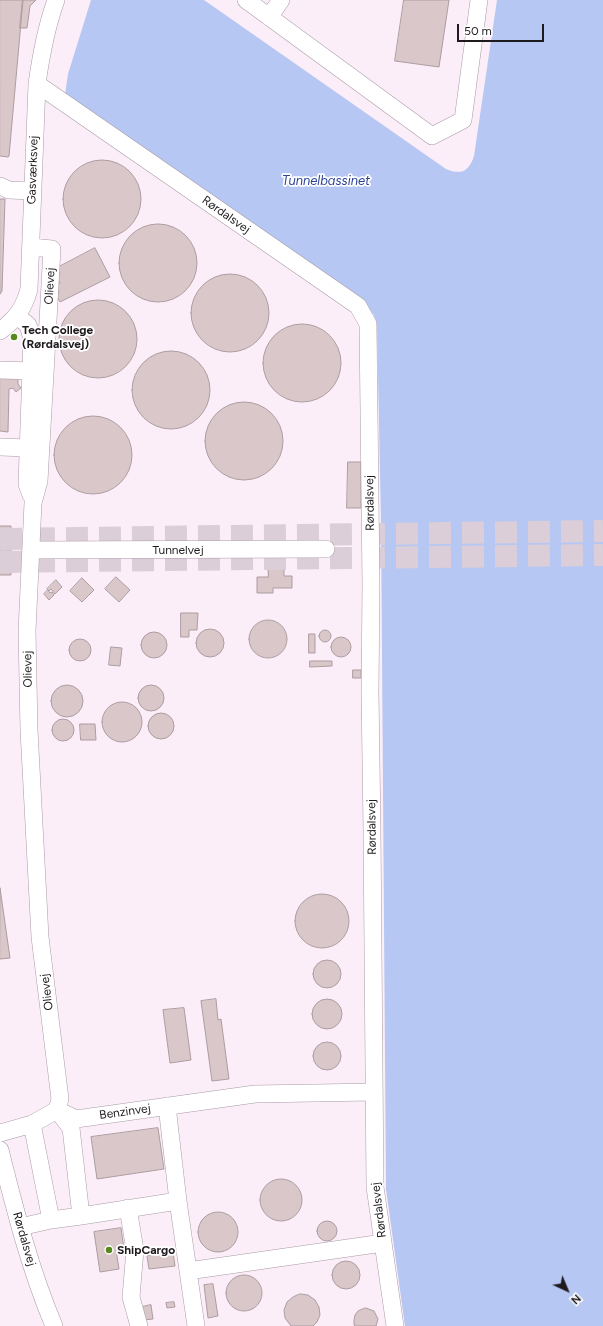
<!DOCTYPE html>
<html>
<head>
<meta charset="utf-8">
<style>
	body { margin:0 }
	#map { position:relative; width:603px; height:1326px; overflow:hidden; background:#fceef9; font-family:Figtree,sans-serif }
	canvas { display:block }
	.north { position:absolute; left:547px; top:1270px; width:40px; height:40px; -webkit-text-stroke:3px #fff; paint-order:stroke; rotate:136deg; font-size:11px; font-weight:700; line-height:16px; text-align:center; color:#1f1a1e }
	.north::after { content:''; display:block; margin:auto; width:14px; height:18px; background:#1f1a1e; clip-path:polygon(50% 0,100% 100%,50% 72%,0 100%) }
	.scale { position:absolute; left:457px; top:24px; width:87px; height:18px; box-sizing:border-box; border:2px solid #1f1a1e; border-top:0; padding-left:5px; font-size:12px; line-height:14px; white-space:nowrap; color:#1f1a1e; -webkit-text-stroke:3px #fff; paint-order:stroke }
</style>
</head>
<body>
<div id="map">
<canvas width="603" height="1326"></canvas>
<div class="north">N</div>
<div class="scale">50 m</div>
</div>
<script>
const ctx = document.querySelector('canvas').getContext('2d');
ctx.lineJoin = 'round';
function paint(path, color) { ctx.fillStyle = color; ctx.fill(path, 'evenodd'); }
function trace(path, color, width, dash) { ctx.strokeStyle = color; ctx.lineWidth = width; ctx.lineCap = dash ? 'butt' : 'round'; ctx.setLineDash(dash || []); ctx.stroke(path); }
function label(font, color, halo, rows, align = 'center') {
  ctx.font = font + ' Figtree,sans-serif'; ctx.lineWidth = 3.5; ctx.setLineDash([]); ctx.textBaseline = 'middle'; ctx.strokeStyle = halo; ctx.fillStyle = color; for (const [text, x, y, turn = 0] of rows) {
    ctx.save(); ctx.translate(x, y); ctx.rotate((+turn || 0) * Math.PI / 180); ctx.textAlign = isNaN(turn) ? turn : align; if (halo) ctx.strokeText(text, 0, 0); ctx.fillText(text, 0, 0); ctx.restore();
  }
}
paint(new Path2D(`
	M91,0H204L446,169C461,175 469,172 474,156L497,0H603V1326H405L386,1189L381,521L377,324L374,315L365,305L65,95L68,74Z`), '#b5c7f2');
const building = new Path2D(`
	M0,0H23L9,156L8,157L0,156Z
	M23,0H36L30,6L27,28H20Z
	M404,0H449L439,67L395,61Z
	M63 199a39 39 0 1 1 78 0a39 39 0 1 1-78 0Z
	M0,199H5L2,291L0,294Z
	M119 263a39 39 0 1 1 78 0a39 39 0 1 1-78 0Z
	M95,248L110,277L60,302L56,295L59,293L56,286L60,283L56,276L60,274L57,268Z
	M191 313a39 39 0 1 1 78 0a39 39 0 1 1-78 0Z
	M59 339a39 39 0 1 1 78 0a39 39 0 1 1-78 0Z
	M263 363a39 39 0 1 1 78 0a39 39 0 1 1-78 0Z
	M132 390a39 39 0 1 1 78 0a39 39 0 1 1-78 0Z
	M0,371L18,377V384L21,388L16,392L13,388L9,389L8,432L0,431Z
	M205 441a39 39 0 1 1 78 0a39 39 0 1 1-78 0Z
	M54 455a39 39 0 1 1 78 0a39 39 0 1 1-78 0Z
	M348,462H361V508H347Z
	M0,526H11V575H0Z
	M268,560H284V576H292V588H273V593H257V577H268Z
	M116,577L130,590L119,602L105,589Z
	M82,578L94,590L82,602L70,591Z
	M56,580L62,587L55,594L51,589L49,591L47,589Z
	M48,590L50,593L52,592L54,595L49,600L44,594Z
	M181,613H198L197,630H189V637H181Z
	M249 639a19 19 0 1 1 38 0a19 19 0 1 1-38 0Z
	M196 643a14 14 0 1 1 28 0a14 14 0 1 1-28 0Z
	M319 636a6 6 0 1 1 12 0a6 6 0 1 1-12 0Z
	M141 645a13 13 0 1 1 26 0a13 13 0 1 1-26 0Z
	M309,634H315V653H309Z
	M331 647a10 10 0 1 1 20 0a10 10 0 1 1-20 0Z
	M69 650a11 11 0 1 1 22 0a11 11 0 1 1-22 0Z
	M111,647L122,648L120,666L109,665Z
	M310,661H332V666L310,667Z
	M353,670H361V678H353Z
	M138 698a13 13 0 1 1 26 0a13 13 0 1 1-26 0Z
	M51 701a16 16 0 1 1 32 0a16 16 0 1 1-32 0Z
	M102 722a20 20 0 1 1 40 0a20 20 0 1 1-40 0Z
	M148 726a13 13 0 1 1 26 0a13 13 0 1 1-26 0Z
	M52 730a11 11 0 1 1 22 0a11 11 0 1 1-22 0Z
	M80,724H95L96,740H81Z
	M0,888L10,958L0,959Z
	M295 921a27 27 0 1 1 54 0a27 27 0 1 1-54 0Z
	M313 974a14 14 0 1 1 28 0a14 14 0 1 1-28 0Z
	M216,999L218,1020L221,1019L229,1079L212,1081L201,1001Z
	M312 1014a15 15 0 1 1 30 0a15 15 0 1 1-30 0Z
	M184,1008L191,1060L170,1063L163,1010Z
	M313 1056a14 14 0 1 1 28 0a14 14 0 1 1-28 0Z
	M158,1128L164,1169L97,1179L91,1137Z
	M260 1200a21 21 0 1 1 42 0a21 21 0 1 1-42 0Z
	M198 1232a20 20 0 1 1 40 0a20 20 0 1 1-40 0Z
	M317 1231a10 10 0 1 1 20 0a10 10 0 1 1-20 0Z
	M121,1228L124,1249L116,1250L119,1269L100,1272L94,1232Z
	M173,1252L175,1266L149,1269L147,1256Z
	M332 1275a14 14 0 1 1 28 0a14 14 0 1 1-28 0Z
	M226 1293a18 18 0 1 1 36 0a18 18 0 1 1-36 0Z
	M213,1284L218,1316L208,1318L204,1285Z
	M300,1294L308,1295L315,1300L319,1307L320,1315L317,1322L313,1326H291L285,1318L284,1310L287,1302L293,1297Z
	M174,1302L175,1307L167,1308L166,1303Z
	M151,1305L153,1319L144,1320L142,1307Z
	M366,1308L374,1311L378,1319L376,1326H355L354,1325V1320L355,1315L358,1311Z`);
paint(building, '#d9c7ca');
trace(building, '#ad9ca0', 1);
trace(new Path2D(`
	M0,539L603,531
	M0,562L603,555`), '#dbced8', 22, [22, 11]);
const minor = new Path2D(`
	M246,0L432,136L463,120L479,0
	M269,17L281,0
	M37,84L358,306L368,324L371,585L370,691L372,831L375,1187L395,1326
	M0,186L9,190L32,191
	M17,316L28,325L32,339L27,484L31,495
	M0,331C16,319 24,308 29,289L37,84C41,55 46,28 56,0
	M0,370L32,371
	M0,447L28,448
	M31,550L326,549
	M32,1124L51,1220
	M0,1133L32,1124L57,1110L76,1119L255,1094L374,1092
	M0,1150C15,1210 30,1269 54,1326
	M178,1201L196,1326
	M128,1208L135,1250L131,1297L139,1326
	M81,1216L178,1201L167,1106
	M20,1227L51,1220L81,1216L71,1128L57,1110L60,1099L40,937L29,730L27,631L33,503L39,481L52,249L31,247
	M188,1271L383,1243`);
trace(minor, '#a89ba6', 18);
trace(minor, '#fff', 17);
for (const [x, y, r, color] of [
	[14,337,4,"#57881d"],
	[109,1250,4,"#57881d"]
]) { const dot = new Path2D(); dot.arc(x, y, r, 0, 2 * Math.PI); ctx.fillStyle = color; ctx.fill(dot); trace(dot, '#fff', 1.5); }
label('12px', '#1f1a1e', '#fff', [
	["Gasværksvej",33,170,-88],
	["Rørdalsvej",226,215,35],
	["Olievej",50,286,-87],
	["Rørdalsvej",370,503,-91],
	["Tunnelvej",178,550],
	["Olievej",28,669,-91],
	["Rørdalsvej",372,827,-91],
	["Olievej",47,992,-97],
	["Benzinvej",125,1112,-8],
	["Rørdalsvej",379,1210,-97],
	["Rørdalsvej",24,1239,74]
]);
label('bold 12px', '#1f1a1e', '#fff', [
	["Tech College",22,330],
	["(Rørdalsvej)",22,344],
	["ShipCargo",117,1250]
], 'left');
label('italic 13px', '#2c4496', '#fff', [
	["Tunnelbassinet",326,181]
]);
</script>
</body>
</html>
